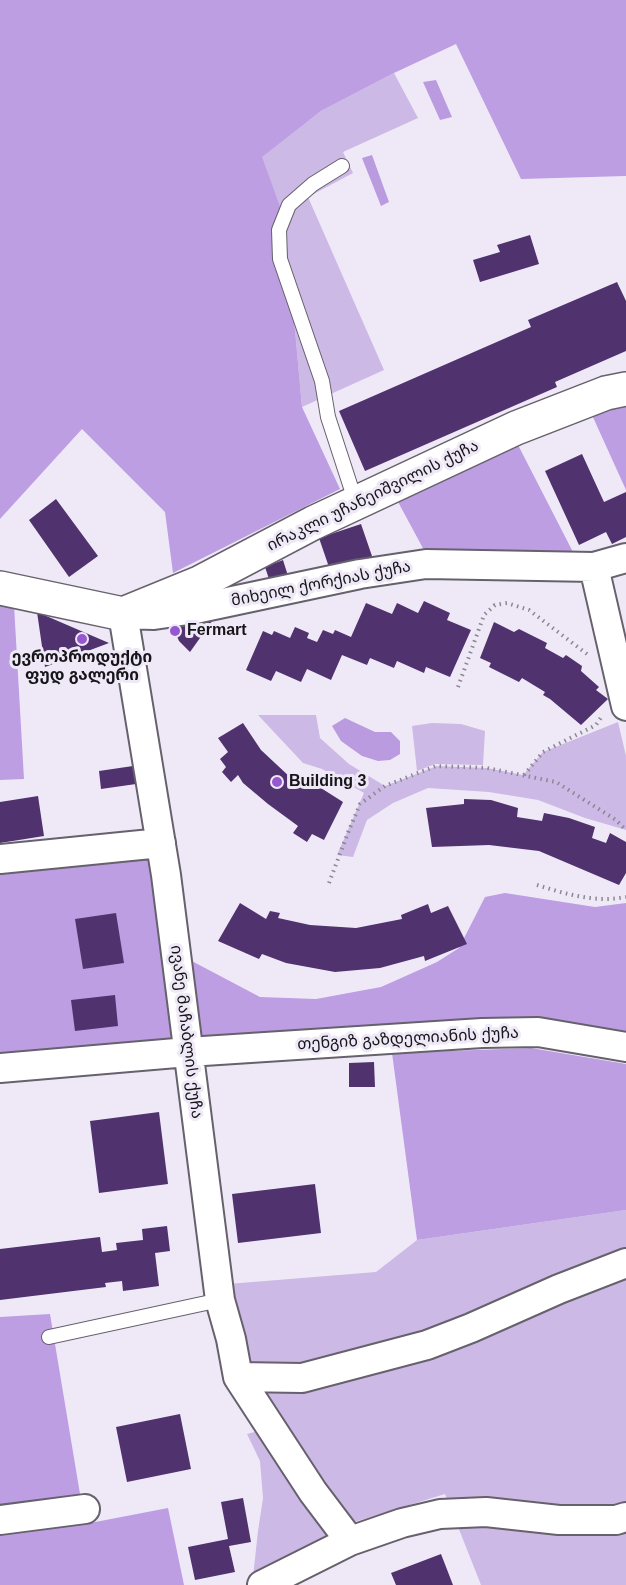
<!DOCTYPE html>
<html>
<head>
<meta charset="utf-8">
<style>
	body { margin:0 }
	canvas { display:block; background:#efe9f7 }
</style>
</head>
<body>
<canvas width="626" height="1585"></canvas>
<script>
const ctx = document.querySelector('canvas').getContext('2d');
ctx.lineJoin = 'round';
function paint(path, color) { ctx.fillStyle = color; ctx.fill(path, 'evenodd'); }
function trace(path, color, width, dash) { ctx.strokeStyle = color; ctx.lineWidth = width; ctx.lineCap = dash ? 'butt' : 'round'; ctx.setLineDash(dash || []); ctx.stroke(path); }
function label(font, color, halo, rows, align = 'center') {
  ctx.font = font + ' Arial,"Noto Sans Georgian",sans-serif'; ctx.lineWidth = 6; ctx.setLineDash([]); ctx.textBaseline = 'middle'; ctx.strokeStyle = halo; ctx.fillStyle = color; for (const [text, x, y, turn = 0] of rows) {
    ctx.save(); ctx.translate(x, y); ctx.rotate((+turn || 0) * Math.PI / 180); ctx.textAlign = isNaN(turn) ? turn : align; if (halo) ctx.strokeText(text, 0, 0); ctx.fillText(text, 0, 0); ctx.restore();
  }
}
paint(new Path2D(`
	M394,73L418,118L343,152L353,173L308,197L384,370L302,407L285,220L261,157L321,111Z
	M258,715H316L320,738L349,764L385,786L437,766L487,768L523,775L543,752L618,722L626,756V830L585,818L538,800L489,792L428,788L393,803L367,820L353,857L337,855L364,793L322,769L303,763Z
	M432,723L461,724L485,731L483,765L435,764L417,771L412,726Z
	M626,1210V1585H481L445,1494L351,1523L253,1577L258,1531L263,1498L260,1461L247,1434L276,1426L246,1370L228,1284L376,1272L417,1240Z`), '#cdb9e6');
paint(new Path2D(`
	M0,0H626V176L521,179L456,44L394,73L321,111L262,157L285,220L302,407L340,489L173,573L165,512L82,429L0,519Z
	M626,405V490L592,415Z
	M516,441L575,556L425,552L397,500Z
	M0,602L14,605L24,779L0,780Z
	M151,857L176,1045L0,1057V871Z
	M505,893L595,907L626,903V1039L200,1043L188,959L260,997L316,999L381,987L437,962L459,948L485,897Z
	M531,1048L626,1064V1210L417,1240L392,1053Z
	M50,1314L85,1524L168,1508L184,1585H0V1317Z`), '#bd9ee3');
paint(new Path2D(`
	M436,80L452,117L440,120L423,82Z
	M372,155L389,202L381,206L362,158Z
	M345,718L375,732H391L400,741V754L390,760L378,761L362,756L341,741L332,726Z`), '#bb9be0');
paint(new Path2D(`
	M530,235L539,264L480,282L473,260L500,252L497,245Z
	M617,282L626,301V351L555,382L557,387L365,471L339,411L531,327L528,320Z
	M582,454L604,502L626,492V537L612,544L606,532L579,545L545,471Z
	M56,499L98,556L69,577L29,520Z
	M361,524L373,559L331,573L319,538Z
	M283,560L289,579L271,585L265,567Z
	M424,601L450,613L447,620L471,630L450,677L426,667L424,673L397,661L394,668L370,658L367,665L342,655L331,680L307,669L301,682L276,671L271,681L246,670L263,631L272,635L274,631L290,638L295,627L309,633L307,638L317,642L323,630L333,634L335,630L351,637L366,603L392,614L397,603L418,613Z
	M37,612L109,643L45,667Z
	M215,617L190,652L179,641L171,623Z
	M494,622L514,632L519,629L547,643L545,648L563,658L566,655L582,666L581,671L599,687L596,690L608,699L581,725L550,699L543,695L545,692L522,678L519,682L489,667L491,663L480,658Z
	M243,723L261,750L291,778L293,776L300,780L302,776L343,802L324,840L312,834L307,842L293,833L298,826L268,804L243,783L238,775L231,782L222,772L226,767L220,759L228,752L218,738Z
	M133,766L136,784L101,789L99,771Z
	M38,796L44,836L0,843V802Z
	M464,799L491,800L518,808L517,817L542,821L544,813L569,818L595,827L592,838L606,843L610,833L626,842V873L619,885L539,851L489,845L432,847L426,808L464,804Z
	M240,903L266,919L270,911L280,913L278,918L310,925L356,928L402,919L401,915L428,904L431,913L448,906L467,944L425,961L424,956L380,968L335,972L286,963L262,954L259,959L218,941Z
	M116,913L124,963L83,969L75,919Z
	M115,995L118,1026L75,1031L71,1000Z
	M374,1062L375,1087H349V1063Z
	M159,1112L168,1184L99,1193L90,1121Z
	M315,1184L321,1233L238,1243L232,1194Z
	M167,1226L170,1251L155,1253L159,1286L123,1291L122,1281L105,1283L106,1287L0,1300V1249L100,1237L102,1252L117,1250L116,1243L143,1240L142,1229Z
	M180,1414L191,1469L127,1482L116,1427Z
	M243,1498L251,1542L229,1546L235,1572L195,1580L188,1547L228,1539L221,1502Z
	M441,1554L453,1585H396L391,1573Z`), '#50326e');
const service = new Path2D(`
	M342,166L313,184L289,205L279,230L280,259L322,381L328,417L356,503
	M49,1337L220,1300`);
const minor = new Path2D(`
	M594,567L626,706
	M0,859L161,843
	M0,1068L188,1052L482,1033L538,1032L626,1047
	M238,1377L302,1378L427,1345L471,1328L559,1289L626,1263
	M0,1520L85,1509
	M350,1541L313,1492L238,1377L231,1339L220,1300L166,875L123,614L154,615L195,609L360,574L426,564L594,567L626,558
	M262,1585L350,1541L402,1523L440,1514L486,1512L559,1520H616L626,1517`);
const tertiary = new Path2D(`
	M0,588L123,614L199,583L313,523L516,428L606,393L626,389`);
trace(service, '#66616c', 16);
trace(minor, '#66616c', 32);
trace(tertiary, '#66616c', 36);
trace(new Path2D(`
	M458,687L484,615L495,605L507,603L529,610L587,654
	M524,775L543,752L596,725L602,716
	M329,883L347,835L360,804L385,786L436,766L487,768L556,782L616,820L626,830
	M537,885C566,894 595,903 626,897`), '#8b8790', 4, [1.5, 4.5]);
trace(service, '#fff', 14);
trace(minor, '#fff', 28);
trace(tertiary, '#fff', 33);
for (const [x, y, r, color] of [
	[175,631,6,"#9558cf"],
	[82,639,6,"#9558cf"],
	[277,782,6,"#9558cf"]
]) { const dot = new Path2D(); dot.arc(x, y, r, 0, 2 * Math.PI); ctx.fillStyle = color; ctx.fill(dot); trace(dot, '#efe9f7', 2); }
label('16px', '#171519', '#efe9f7', [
	["ირაკლი უჩანეიშვილის ქუჩა",373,496,-26],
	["მიხეილ ქორქიას ქუჩა",321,584,-11],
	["ივანე მაჩაბლის ქუჩა",186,1032,83],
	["თენგიზ გაზდელიანის ქუჩა",408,1039,-3]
]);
label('bold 16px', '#171519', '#efe9f7', [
	["Fermart",187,631],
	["ევროპროდუქტი",82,658,"center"],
	["ფუდ გალერი",82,676,"center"],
	["Building 3",289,782]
], 'left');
</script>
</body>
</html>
